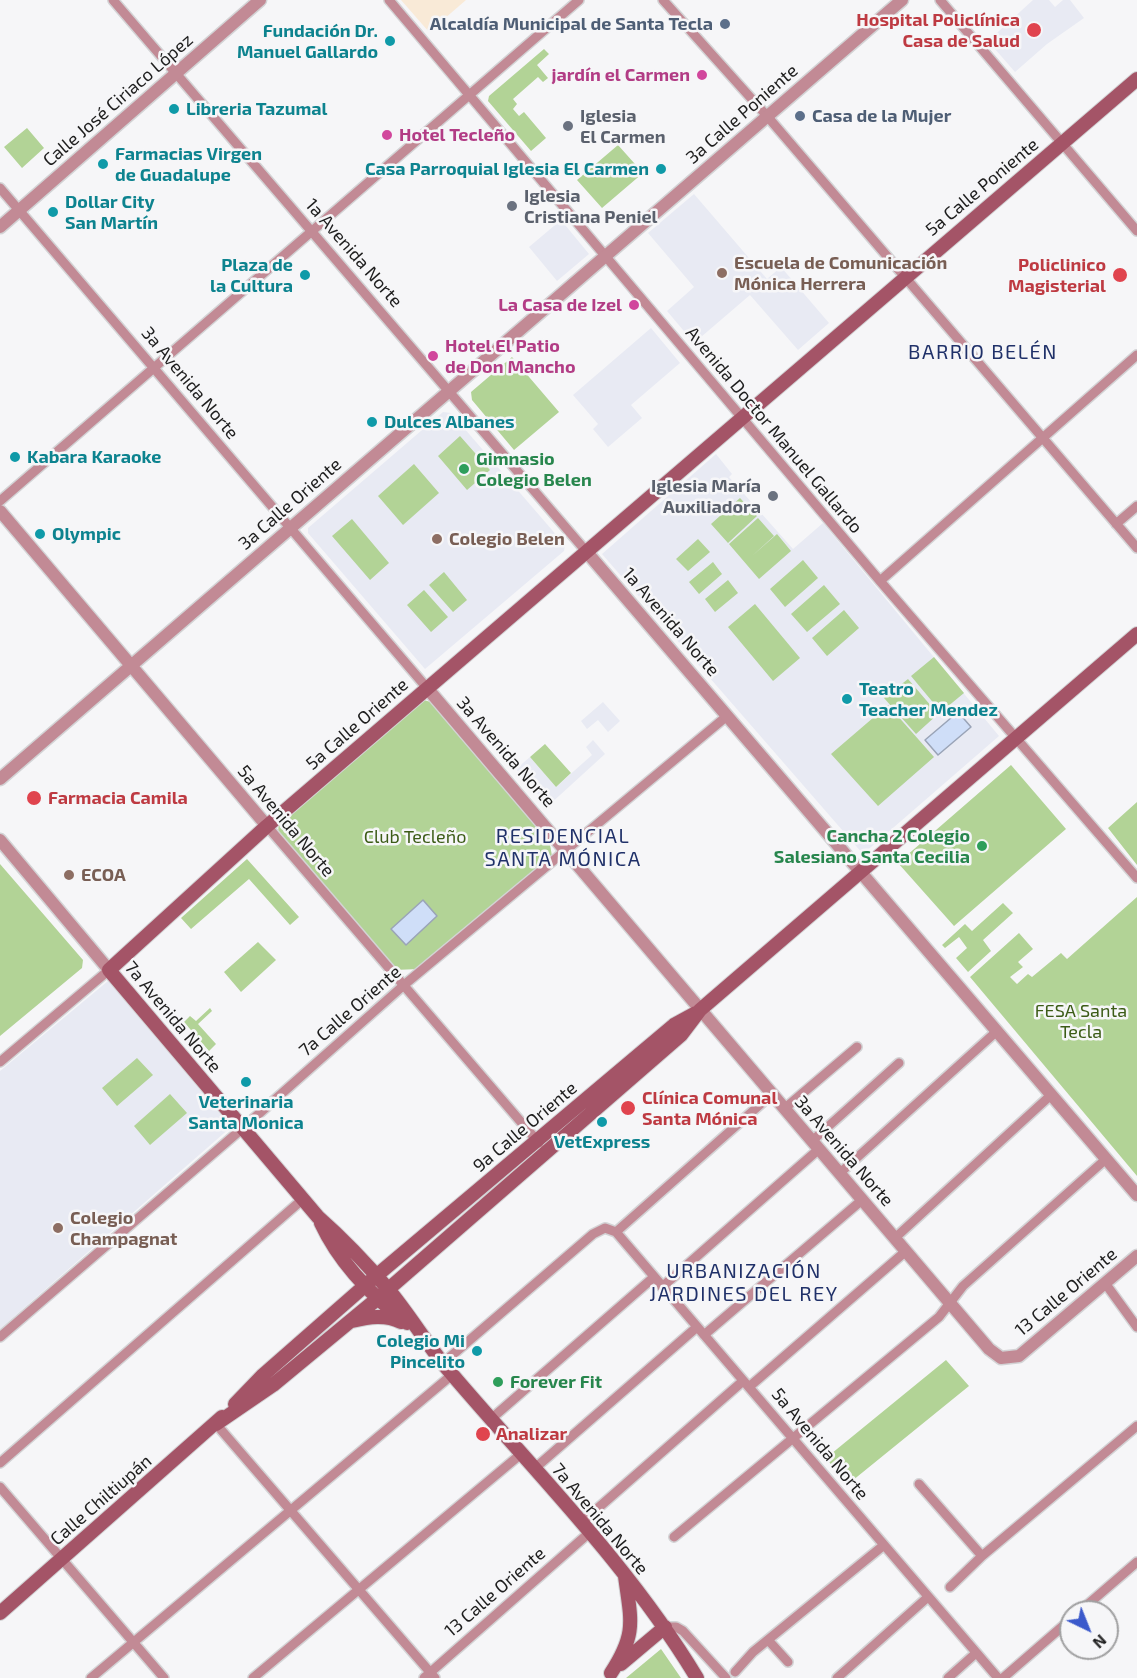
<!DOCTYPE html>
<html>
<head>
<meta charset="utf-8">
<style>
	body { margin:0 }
	#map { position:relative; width:1137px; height:1678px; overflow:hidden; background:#f6f6f8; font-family:"Exo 2",sans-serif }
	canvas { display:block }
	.north { position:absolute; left:1059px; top:1600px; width:60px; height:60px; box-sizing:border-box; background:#f6f6f8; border:2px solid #a0a0a1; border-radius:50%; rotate:137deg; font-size:16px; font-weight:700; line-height:24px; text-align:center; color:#1e1e1e }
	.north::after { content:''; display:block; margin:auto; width:21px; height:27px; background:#3b59cb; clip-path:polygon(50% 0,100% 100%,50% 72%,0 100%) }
</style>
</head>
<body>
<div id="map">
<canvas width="1137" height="1678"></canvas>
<div class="north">N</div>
</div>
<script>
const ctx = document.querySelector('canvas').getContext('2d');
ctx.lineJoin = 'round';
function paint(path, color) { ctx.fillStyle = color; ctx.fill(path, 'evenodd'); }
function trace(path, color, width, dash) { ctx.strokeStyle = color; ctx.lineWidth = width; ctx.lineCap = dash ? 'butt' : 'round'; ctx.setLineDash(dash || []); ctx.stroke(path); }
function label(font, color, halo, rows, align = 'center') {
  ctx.font = font + ' "Exo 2",sans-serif'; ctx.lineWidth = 5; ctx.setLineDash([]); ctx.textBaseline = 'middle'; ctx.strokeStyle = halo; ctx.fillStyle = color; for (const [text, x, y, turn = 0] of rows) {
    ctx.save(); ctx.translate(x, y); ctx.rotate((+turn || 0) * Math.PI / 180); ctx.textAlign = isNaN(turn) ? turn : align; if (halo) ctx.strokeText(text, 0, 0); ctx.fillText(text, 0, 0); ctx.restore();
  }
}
paint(new Path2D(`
	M401,0H466L429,32Z`), '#f9ead7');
paint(new Path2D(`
	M1033,0H1049L1055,7L1063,0H1070L1084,18L1047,44L1015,72L988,41Z
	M694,194L767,279L781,267L829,323L798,350L750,295L694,343L667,311L694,287L648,233Z
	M561,220L589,254L557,281L529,247Z
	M651,328L680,363L631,405L642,418L608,447L593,429L598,424L573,395Z
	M443,412L451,413L565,545L564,551L425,669L308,533V528Z
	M716,454L732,474L729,477L793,549L823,523L999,736L863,854L602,554Z
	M603,702L620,721L608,732L598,720L587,729L581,721Z
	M593,740L605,754L548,806L516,769L530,757L556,787L592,755L586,747Z
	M108,981L231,1127L0,1329V1071Z`), '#e8eaf3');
paint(new Path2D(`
	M544,49L549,54L537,65L548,78L543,82L538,77L513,99L517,104L513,109L519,116L524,112L546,138L531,151L488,101L489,96Z
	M27,128L44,148L22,168L4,147Z
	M618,145L643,173L602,208L577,180Z
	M512,357L559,412L514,450L472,400L471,392Z
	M460,436L490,470L467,490L438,456Z
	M414,464L439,493L403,525L378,496Z
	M740,498L757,516L728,543L711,524Z
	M758,518L774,536L752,556L777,534L791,551L759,579L729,544Z
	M352,519L389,563L370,580L332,536Z
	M698,539L710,552L688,571L676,559Z
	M803,560L818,578L785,607L770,589Z
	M713,562L722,574L699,594L689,582Z
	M444,572L467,600L453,612L429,585Z
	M728,580L738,593L715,612L705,599Z
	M824,585L840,604L807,632L791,614Z
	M424,590L448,617L431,632L407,605Z
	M755,604L800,658L773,681L728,627Z
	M844,610L859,628L827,656L812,638Z
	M934,657L964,693L941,712L911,676Z
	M908,679L938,714L916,734L884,698Z
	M417,698L434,703L549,839L552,856L419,969L394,970L278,834L279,820Z
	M888,705L934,757L878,806L831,754Z
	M545,744L571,773L556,787L530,757Z
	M1011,765L1066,829L954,926L898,863Z
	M1137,802V865L1108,828Z
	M247,859L299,917L290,925L249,879L191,929L181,918Z
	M0,864L83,960L82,968L0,1036Z
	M1137,897V1176L970,977L1019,933L1033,949L1018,962L1023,967L1010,977L1017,984L1028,974L1032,977L1061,953L1067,959Z
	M1003,903L1013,913L983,940L991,951L968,972L956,958L967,948L959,937L945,948L942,945L965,924L972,931Z
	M258,942L276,960L241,992L224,972Z
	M210,1008L212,1011L198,1024L216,1044L209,1051L184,1022L190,1016L196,1021Z
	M137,1058L153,1075L117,1106L102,1088Z
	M170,1094L187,1113L150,1145L134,1126Z
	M946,1360L969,1386L847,1485L826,1458Z
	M661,1649L681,1678H626Z`), '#b2d396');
const water = new Path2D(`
	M958,712L971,727L938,755L925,740Z
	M423,900L437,916L406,945L391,929Z`);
paint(water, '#cfdef8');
trace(water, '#9aa4b7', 1.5);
const minor = new Path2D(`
	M113,0L585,550
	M389,0L880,581L1137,878
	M663,0L767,116L1137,548
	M940,0L1137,231
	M0,188L427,688
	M0,501L579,0
	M1116,524L1137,506
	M880,581L1137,355
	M267,826L539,1143
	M0,1062L109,970
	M784,1109L857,1047
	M812,1141L899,1063
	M840,1173L997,1031
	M616,1232L772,1094
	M895,1238L1051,1095
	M1105,1283L1137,1327
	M662,1287L819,1149
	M704,1335L862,1200
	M0,1337L244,1127L404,985L727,716
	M443,1363L593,1234L605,1228L616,1232L998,1678
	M749,1387L906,1251
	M491,1419L654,1277
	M216,1424L435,1678
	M0,1463L303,1199
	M534,1469L697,1327
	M919,1484L982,1556
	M0,1487L164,1678
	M581,1523L743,1381
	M674,1537L939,1317L963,1286L1106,1159
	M950,1587L982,1556L1137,1426
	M1079,1612L1137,1562
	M665,1627H676L683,1631L726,1678
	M769,1641L788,1662
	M735,1672L753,1652L884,1545
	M91,1678L453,1374
	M253,1678L521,1454
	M424,1678L589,1533
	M837,1678L928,1597
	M948,1678L976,1653
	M1003,1678L1071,1619`);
const tertiary = new Path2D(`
	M0,227L260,0
	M0,511L267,826
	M585,550L1137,1195
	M427,688L989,1349L1001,1358L1019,1356L1137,1256
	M0,779L902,0
	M0,840L109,970`);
const secondary = new Path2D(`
	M321,1223C340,1264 372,1296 407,1323
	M352,1321C369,1317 385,1314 401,1322
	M235,1404L262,1376L376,1276L674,1025L696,1013
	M216,1424L273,1385L377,1299L681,1035L700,1010L1137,634
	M0,1613L222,1417
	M621,1664L665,1627
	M611,1673C637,1633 631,1621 625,1576
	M697,1678C628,1563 531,1468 445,1366C425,1341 408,1313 388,1289C366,1263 343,1239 318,1217L109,970L267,826L1137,79`);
trace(minor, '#d3d3d5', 12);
trace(tertiary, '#d3d3d5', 15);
trace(secondary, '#d3d3d5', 16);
trace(minor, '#c28a95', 9);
trace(tertiary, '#c28a95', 12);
trace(secondary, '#a45467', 14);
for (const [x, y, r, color] of [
	[725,24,6,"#5c6f8a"],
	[1034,30,8,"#e0444e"],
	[390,41,6,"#0f9aa8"],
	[702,75,6,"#d1479c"],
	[174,109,6,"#0f9aa8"],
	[800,116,6,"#5c6f8a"],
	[568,126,6,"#6b7280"],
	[387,135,6,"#d1479c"],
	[103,164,6,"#0f9aa8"],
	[661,169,6,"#0f9aa8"],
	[512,206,6,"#6b7280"],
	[53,212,6,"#0f9aa8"],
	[722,273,6,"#8d6e63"],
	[305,275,6,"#0f9aa8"],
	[1120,275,8,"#e0444e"],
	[634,305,6,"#d1479c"],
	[433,356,6,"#d1479c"],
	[372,422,6,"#0f9aa8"],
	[15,457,6,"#0f9aa8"],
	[464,469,6,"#2e9e5b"],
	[773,496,6,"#6b7280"],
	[40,534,6,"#0f9aa8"],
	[437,539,6,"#8d6e63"],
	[847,699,6,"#0f9aa8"],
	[34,798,8,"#e0444e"],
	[982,846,6,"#2e9e5b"],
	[69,875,6,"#8d6e63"],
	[246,1082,6,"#0f9aa8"],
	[628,1108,8,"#e0444e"],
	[602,1122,6,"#0f9aa8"],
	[58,1228,6,"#8d6e63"],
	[477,1351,6,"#0f9aa8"],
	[498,1382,6,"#2e9e5b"],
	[483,1434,8,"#e0444e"]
]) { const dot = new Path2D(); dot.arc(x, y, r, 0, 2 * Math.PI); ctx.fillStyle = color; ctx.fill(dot); trace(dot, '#f6f6f8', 2); }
label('bold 18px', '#be3a42', '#f6f6f8', [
	["Hospital Policlínica",1020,20,"right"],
	["Casa de Salud",1020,41,"right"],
	["Policlinico",1106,265,"right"],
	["Magisterial",1106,286,"right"],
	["Farmacia Camila",48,798],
	["Clínica Comunal",642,1098],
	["Santa Mónica",642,1119],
	["Analizar",496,1434]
], 'left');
label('bold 18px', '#4e5e75', '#f6f6f8', [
	["Alcaldía Municipal de Santa Tecla",713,24],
	["Casa de la Mujer",812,116,"left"]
], 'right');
label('bold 18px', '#0d838f', '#f6f6f8', [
	["Fundación Dr.",378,31,"right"],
	["Manuel Gallardo",378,52,"right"],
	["Libreria Tazumal",186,109],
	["Farmacias Virgen",115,154],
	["de Guadalupe",115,175],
	["Casa Parroquial Iglesia El Carmen",649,169,"right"],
	["Dollar City",65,202],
	["San Martín",65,223],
	["Plaza de",293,265,"right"],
	["la Cultura",293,286,"right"],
	["Dulces Albanes",384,422],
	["Kabara Karaoke",27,457],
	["Olympic",52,534],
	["Teatro",859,689],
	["Teacher Mendez",859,710],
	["Veterinaria",246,1102,"center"],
	["Santa Monica",246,1123,"center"],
	["VetExpress",602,1142,"center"],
	["Colegio Mi",465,1341,"right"],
	["Pincelito",465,1362,"right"]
], 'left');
label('bold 18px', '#b23c85', '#f6f6f8', [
	["jardín el Carmen",690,75],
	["Hotel Tecleño",399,135,"left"],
	["La Casa de Izel",622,305],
	["Hotel El Patio",445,346,"left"],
	["de Don Mancho",445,367,"left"]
], 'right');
label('18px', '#1e1e1e', '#f6f6f8', [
	["Calle José Ciriaco López",118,100,-41],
	["3a Calle Poniente",742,114,-41],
	["5a Calle Poniente",982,187,-40],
	["1a Avenida Norte",354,253,49],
	["3a Avenida Norte",190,383,50],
	["Avenida Doctor Manuel Gallardo",774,430,50],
	["3a Calle Oriente",290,504,-41],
	["1a Avenida Norte",671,622,49],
	["5a Calle Oriente",357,724,-41],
	["3a Avenida Norte",506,752,49],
	["5a Avenida Norte",286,821,50],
	["7a Calle Oriente",350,1011,-41],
	["7a Avenida Norte",173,1017,50],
	["9a Calle Oriente",525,1127,-40],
	["3a Avenida Norte",844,1151,49],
	["13 Calle Oriente",1066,1292,-40],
	["5a Avenida Norte",820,1444,50],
	["Calle Chiltiupán",101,1500,-41],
	["7a Avenida Norte",600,1519,50],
	["13 Calle Oriente",495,1592,-41]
]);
label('bold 18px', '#5b616d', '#f6f6f8', [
	["Iglesia",580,116],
	["El Carmen",580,137],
	["Iglesia",524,196],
	["Cristiana Peniel",524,217],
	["Iglesia María",761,486,"right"],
	["Auxiliadora",761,507,"right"]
], 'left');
label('bold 18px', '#785e54', '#f6f6f8', [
	["Escuela de Comunicación",734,263],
	["Mónica Herrera",734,284],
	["Colegio Belen",449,539],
	["ECOA",81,875],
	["Colegio",70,1218],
	["Champagnat",70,1239]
], 'left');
label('bold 18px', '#27864d', '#f6f6f8', [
	["Gimnasio",476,459],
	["Colegio Belen",476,480],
	["Cancha 2 Colegio",970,836,"right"],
	["Salesiano Santa Cecilia",970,857,"right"],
	["Forever Fit",510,1382]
], 'left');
label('18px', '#3c5c17', '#f6f6f8', [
	["Club Tecleño",415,837],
	["FESA Santa",1081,1011],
	["Tecla",1081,1032]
]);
ctx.letterSpacing = '1.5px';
label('20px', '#203169', '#f6f6f8', [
	["BARRIO BELÉN",983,352],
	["RESIDENCIAL",563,836],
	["SANTA MÓNICA",563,859],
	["URBANIZACIÓN",744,1271],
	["JARDINES DEL REY",744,1294]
]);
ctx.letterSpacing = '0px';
</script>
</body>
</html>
